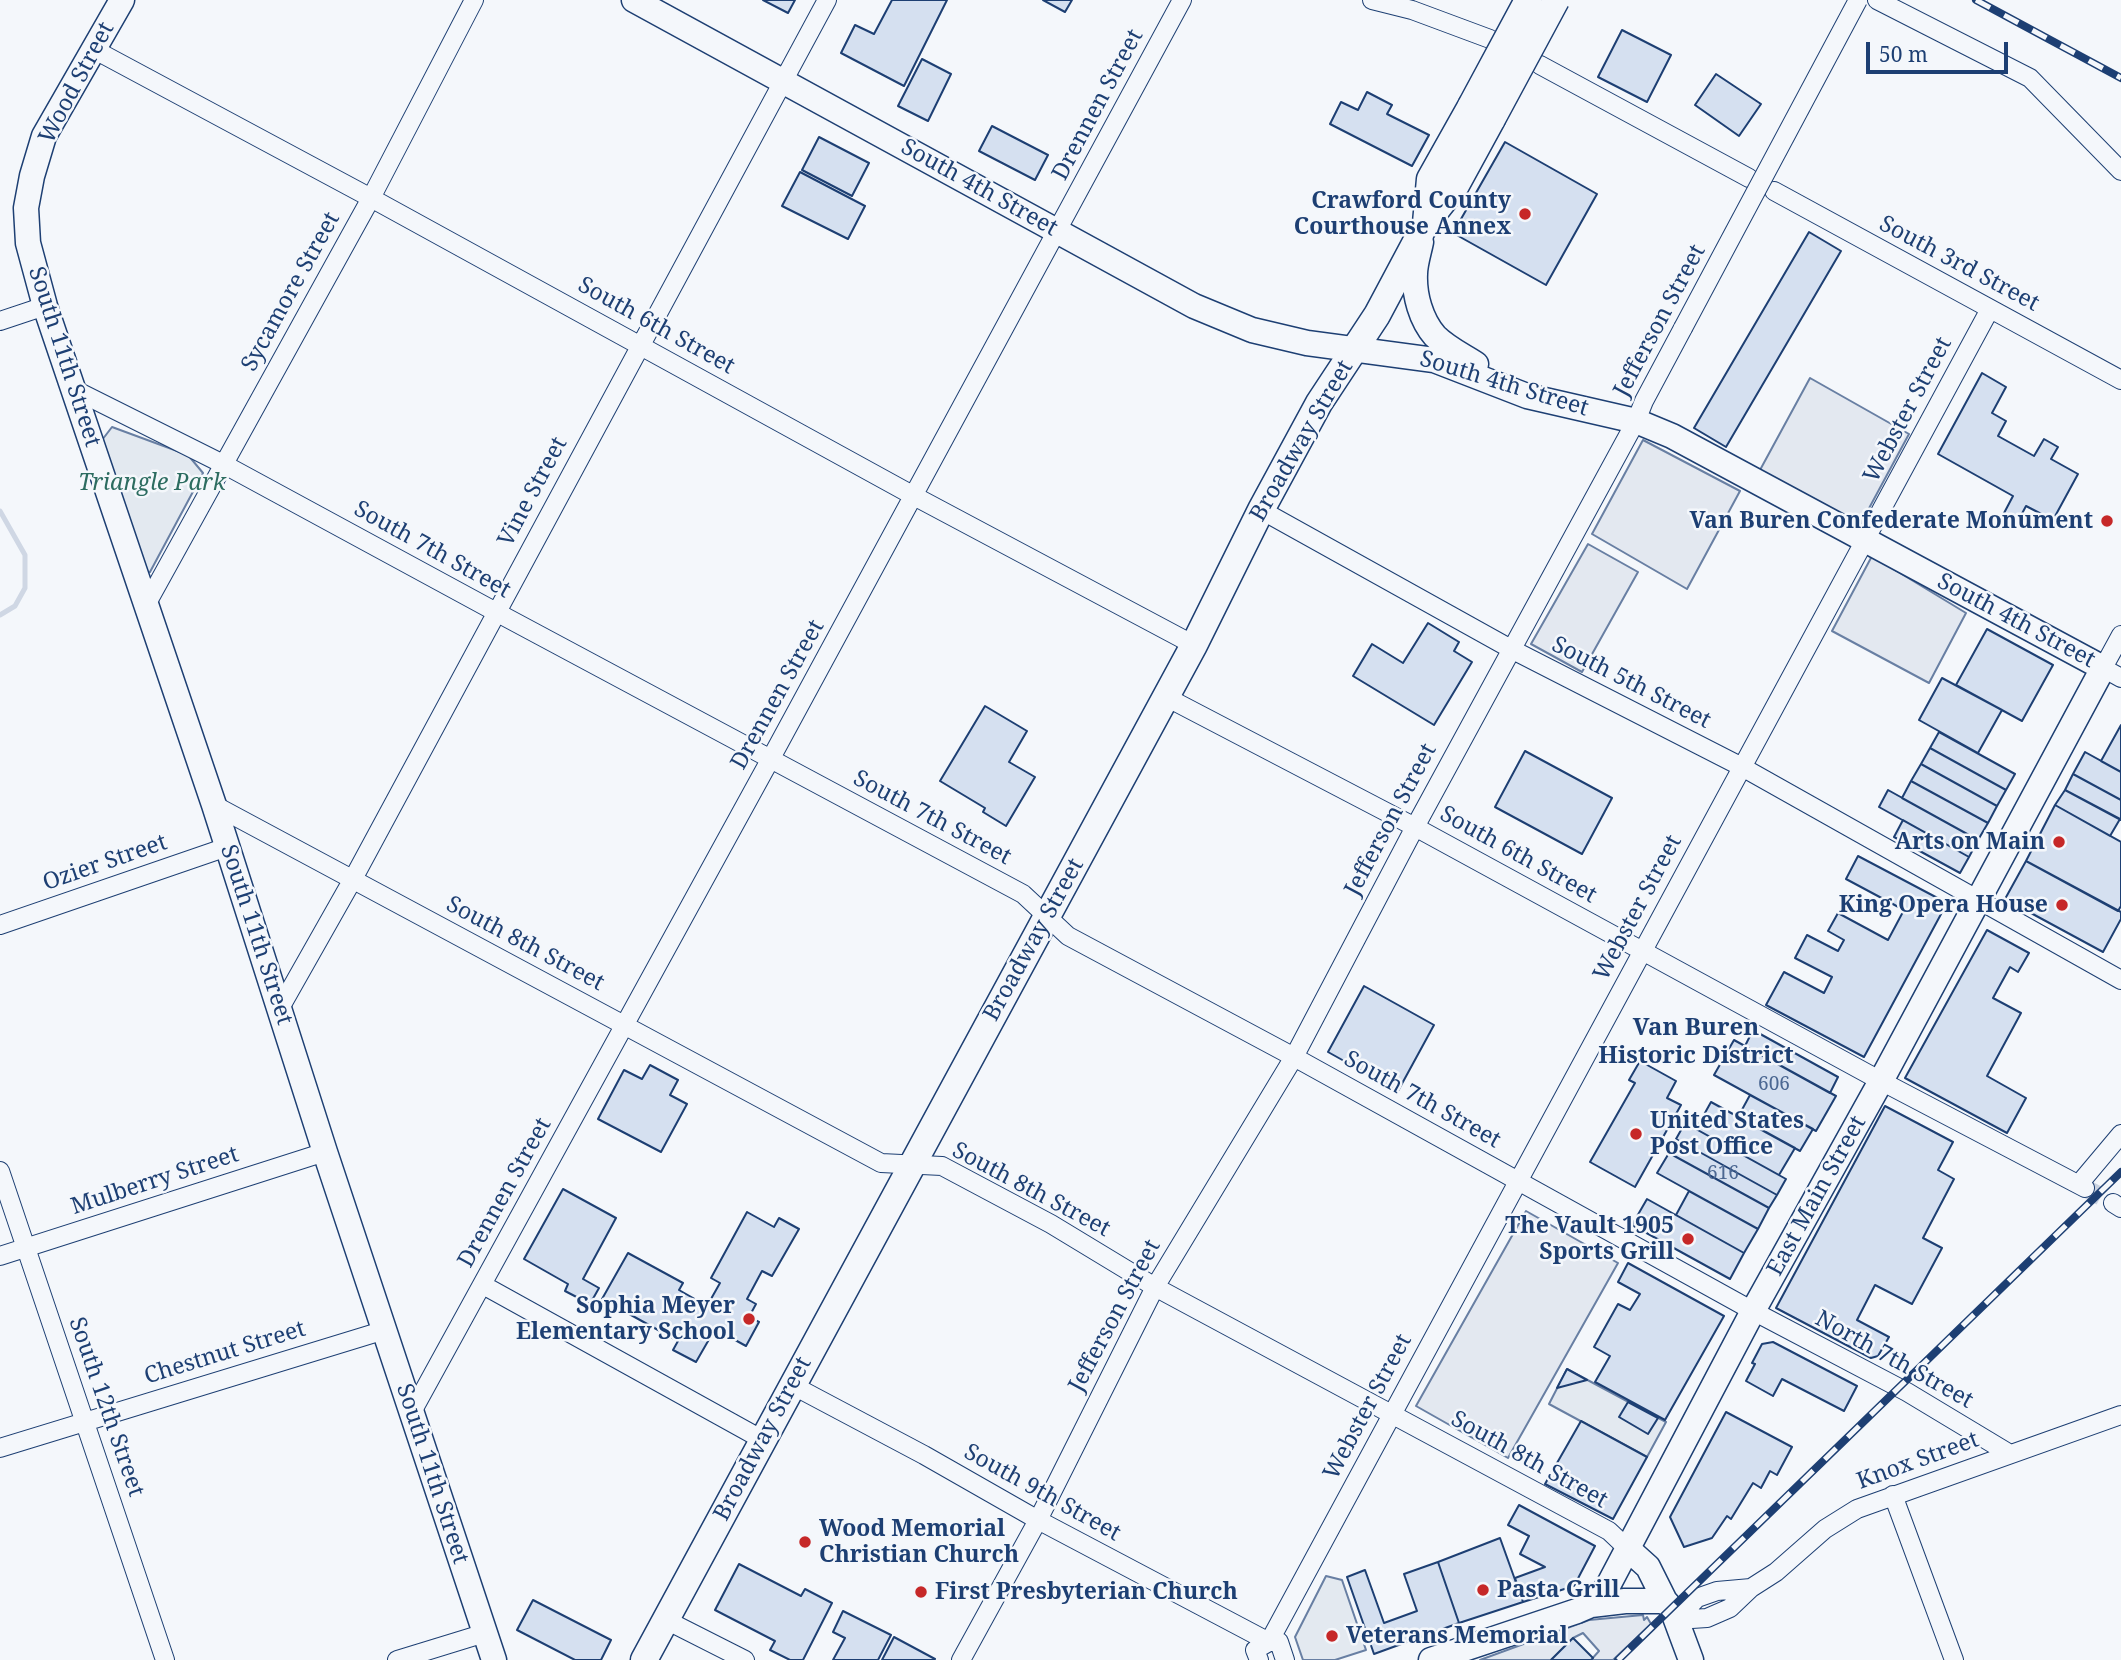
<!DOCTYPE html>
<html>
<head>
<meta charset="utf-8">
<style>
	body { margin:0 }
	#map { position:relative; width:2121px; height:1660px; overflow:hidden; background:#f4f7fb; font-family:"Noto Serif",serif }
	canvas { display:block }
	.scale { position:absolute; left:1866px; top:42px; width:142px; height:32px; box-sizing:border-box; border:4px solid #1d3f73; border-top:0; padding-left:9px; font-size:21px; line-height:24px; white-space:nowrap; color:#1d3f73; -webkit-text-stroke:5px #f4f7fb; paint-order:stroke }
</style>
</head>
<body>
<div id="map">
<canvas width="2121" height="1660"></canvas>
<div class="scale">50 m</div>
</div>
<script>
const ctx = document.querySelector('canvas').getContext('2d');
ctx.lineJoin = 'round';
function paint(path, color) { ctx.fillStyle = color; ctx.fill(path, 'evenodd'); }
function trace(path, color, width, dash) { ctx.strokeStyle = color; ctx.lineWidth = width; ctx.lineCap = dash ? 'butt' : 'round'; ctx.setLineDash(dash || []); ctx.stroke(path); }
function label(font, color, halo, rows, align = 'center') {
  ctx.font = font + ' "Noto Serif",serif'; ctx.lineWidth = 5; ctx.setLineDash([]); ctx.textBaseline = 'middle'; ctx.strokeStyle = halo; ctx.fillStyle = color; for (const [text, x, y, turn = 0] of rows) {
    ctx.save(); ctx.translate(x, y); ctx.rotate((+turn || 0) * Math.PI / 180); ctx.textAlign = isNaN(turn) ? turn : align; if (halo) ctx.strokeText(text, 0, 0); ctx.fillText(text, 0, 0); ctx.restore();
  }
}
const green = new Path2D(`
	M112,427L188,455L203,473L150,572H144L99,444Z
	M1567,1369L1666,1422L1647,1457L1549,1404Z
	M1326,1576L1342,1580L1366,1650L1335,1660H1303L1295,1637Z`);
paint(green, '#e3e9f0');
trace(green, '#687fa3', 2);
const parking = new Path2D(`
	M1810,378L1909,434L1860,525L1760,470Z
	M1643,440L1740,491L1687,589L1592,534Z
	M1588,544L1638,572L1582,672L1531,644Z
	M1872,556L1966,613L1929,683L1832,631Z
	M1526,1211L1618,1263L1508,1458L1416,1406Z
	M1643,1615L1644,1620L1647,1617L1651,1624L1613,1660H1591L1599,1651L1583,1633L1573,1638L1551,1660H1480L1589,1620Z`);
paint(parking, '#e3e8f0');
trace(parking, '#687fa3', 2);
trace(new Path2D(`
	M0,511L25,555V588L15,606L0,615`), '#cfd7e4', 5);
const building = new Path2D(`
	M763,0H795L788,13Z
	M892,0H947L904,86L841,53L855,25L874,34Z
	M1043,0H1072L1065,12Z
	M1622,30L1671,55L1647,102L1598,77Z
	M922,59L951,74L928,121L898,106Z
	M1716,74L1761,104L1739,136L1695,105Z
	M1367,92L1392,105L1387,114L1429,135L1412,166L1330,124L1341,102L1358,110Z
	M992,126L1048,155L1035,180L979,151Z
	M819,137L869,163L852,196L802,170Z
	M1505,142L1597,194L1546,285L1453,233Z
	M800,172L865,206L848,239L782,206Z
	M1809,232L1841,251L1726,447L1694,428Z
	M1982,373L2006,387L1992,413L2006,421L1998,436L2034,456L2044,439L2058,447L2051,459L2078,474L2053,520L2026,506L2017,523L2003,515L2013,496L1938,454Z
	M1428,623L1459,642L1454,651L1472,662L1434,725L1353,676L1372,644L1403,663Z
	M1987,629L2053,665L2022,721L1956,685Z
	M1942,678L2002,710L1978,753L1919,720Z
	M985,706L1027,731L1009,762L1035,777L1006,826L983,812L985,808L940,781Z
	M2121,725V772L2101,761Z
	M1939,732L2015,774L2006,790L1930,748Z
	M1930,748L2006,790L1997,806L1921,764Z
	M1525,751L1612,798L1582,854L1495,807Z
	M2085,752L2121,772V800L2073,774Z
	M1921,764L1997,806L1988,823L1911,781Z
	M2073,774L2121,800V820L2065,790Z
	M1911,781L1988,823L1978,840L1902,798Z
	M1888,790L1978,840L1969,857L1879,807Z
	M2065,790L2120,819L2110,836L2055,805Z
	M2055,805L2121,842V906L2118,911L2026,861Z
	M1903,820L1969,857L1960,873L1894,837Z
	M1858,856L1947,903L1864,1057L1766,1005L1784,972L1824,993L1832,977L1795,958L1807,935L1838,951L1844,940L1828,931L1838,913L1888,940L1904,910L1846,879Z
	M2026,861L2121,912V919L2103,952L2005,899Z
	M1987,930L2029,953L2018,972L2010,967L1993,998L2021,1013L1987,1076L2026,1098L2007,1133L1905,1078Z
	M1364,986L1434,1025L1398,1091L1328,1052Z
	M1753,1030L1838,1077L1830,1093L1745,1046Z
	M1734,1040L1836,1096L1816,1131L1714,1075Z
	M1640,1061L1676,1081L1667,1098L1681,1105L1635,1187L1590,1162L1635,1083L1629,1080Z
	M650,1065L678,1080L670,1095L687,1104L661,1152L598,1119L624,1070L642,1079Z
	M1750,1095L1813,1129L1800,1151L1738,1117Z
	M1711,1102L1795,1148L1779,1175L1696,1129Z
	M1885,1106L1953,1142L1938,1170L1954,1179L1923,1238L1942,1248L1912,1304L1875,1285L1857,1320L1889,1337L1878,1356L1871,1358L1776,1308Z
	M1685,1123L1786,1179L1777,1195L1676,1139Z
	M1676,1139L1777,1195L1769,1208L1669,1153Z
	M1669,1153L1769,1208L1758,1229L1657,1173Z
	M563,1189L616,1218L583,1279L599,1288L590,1304L565,1291L568,1284L524,1259Z
	M1689,1191L1758,1229L1744,1253L1676,1215Z
	M1647,1199L1744,1253L1730,1279L1632,1225Z
	M747,1212L774,1227L779,1218L799,1229L772,1276L762,1271L747,1299L756,1304L749,1317L759,1322L746,1346L715,1329L696,1362L673,1350L678,1341L602,1299L628,1253L683,1283L679,1290L707,1306L720,1283L711,1278Z
	M1628,1263L1724,1316L1665,1420L1595,1382L1610,1356L1594,1347L1618,1304L1630,1310L1640,1294L1618,1282Z
	M1773,1342L1857,1386L1844,1411L1782,1379L1773,1396L1746,1381L1755,1364L1752,1363L1762,1344Z
	M1567,1369L1587,1380L1557,1388Z
	M1628,1402L1658,1418L1648,1434L1619,1417Z
	M1726,1412L1792,1447L1777,1475L1770,1471L1761,1488L1753,1483L1731,1519L1727,1516L1712,1538L1684,1547L1670,1517Z
	M1581,1421L1647,1457L1613,1519L1545,1484Z
	M1519,1505L1595,1546L1574,1586L1523,1602L1515,1578L1545,1567L1520,1554L1529,1536L1508,1525Z
	M1500,1538L1523,1602L1459,1623L1438,1562Z
	M1438,1562L1459,1623L1374,1654L1347,1577L1365,1570L1384,1623L1417,1611L1404,1574Z
	M739,1564L801,1596L805,1589L832,1603L803,1660H790L770,1650L775,1641L715,1610Z
	M533,1600L611,1640L601,1660H575L517,1630Z
	M843,1611L891,1635L878,1660H833L845,1638L833,1632Z
	M894,1637L935,1659L934,1660H882Z
	M1573,1638L1593,1658L1591,1660H1551Z`);
paint(building, '#d5e0f0');
trace(building, '#1d3f73', 2);
trace(new Path2D(`
	M2085,1188L2113,1203`), '#c9d2e0', 18, [18, 9]);
const street = new Path2D(`
	M1372,0L1412,10L1490,39
	M1877,0L2030,78L2121,171
	M95,50L371,198L914,496L1194,645
	M1540,65L1749,178
	M1774,191L2121,380
	M0,321L45,306
	M73,389L225,465L496,612L1023,894L1068,936L1294,1057L1753,1311L1907,1392L2010,1454
	M1261,510L1511,649L1742,767L2121,980
	M146,605L371,198L474,0
	M2121,635L2103,668L2121,678
	M1166,697L1415,827L1881,1081L2085,1188
	M214,805L881,1163L942,1166L1051,1224L1155,1287L1609,1531L1628,1549
	M0,925L227,847
	M280,1008L353,879L827,0
	M0,1171L165,1660
	M2079,1184L2121,1134
	M2113,1203L2121,1208
	M0,1256L325,1152
	M483,1285L763,1440
	M792,1385L924,1455L1038,1520L1269,1642H1279L1285,1660
	M412,1412L770,760L1182,0
	M0,1448L385,1330
	M1893,1495L1954,1660
	M666,1620L745,1660
	M1676,1620L1707,1618L1730,1608L1751,1588L1776,1572L1825,1529L1857,1509L2121,1415
	M1676,1620L1697,1598L1717,1591L1751,1588
	M397,1660L485,1633
	M961,1660L1038,1520L1155,1287L1294,1057L1415,827L1636,421L1644,401L1683,328
	M1259,1660L1255,1650L1269,1642L1990,309`);
const secondary = new Path2D(`
	M122,0L44,136L32,176L26,208L28,243L45,306L214,805L325,1152L494,1660
	M634,0L1194,306L1252,330L1307,343L1434,360L1527,396L1636,421L1672,436L2103,668L1881,1081L1753,1311L1609,1584L1599,1598L1591,1605L1577,1611L1431,1660
	M1421,242C1419,252 1415,264 1415,274C1414,295 1421,320 1435,336C1447,348 1462,355 1476,364
	M1628,1549L1648,1567L1665,1601L1672,1609L1691,1660
	M1591,1605L1625,1601H1665`);
const primary = new Path2D(`
	M1426,223L1430,179L1471,106
	M644,1660L1194,645L1261,510L1319,403L1377,315L1426,223L1456,185L1492,119`);
trace(street, '#1d3f73', 20);
trace(secondary, '#1d3f73', 27);
trace(primary, '#1d3f73', 29);
trace(street, '#f4f7fb', 18);
trace(secondary, '#f4f7fb', 24);
trace(primary, '#f4f7fb', 26);
const rail = new Path2D(`
	M1976,0L2121,78
	M1618,1660L2121,1172`);
trace(rail, '#1d3f73', 8);
trace(rail, '#f4f7fb', 5, [16]);
const streetBridge = new Path2D(`
	M1683,328L1858,0`);
const primaryBridge = new Path2D(`
	M1471,106L1528,0
	M1492,119L1556,0`);
trace(streetBridge, '#1d3f73', 20, []);
trace(primaryBridge, '#1d3f73', 29, []);
trace(streetBridge, '#f4f7fb', 18);
trace(primaryBridge, '#f4f7fb', 26);
for (const [x, y, r, color] of [
	[1525,214,7,"#c62828"],
	[2107,521,7,"#c62828"],
	[2059,842,7,"#c62828"],
	[2062,905,7,"#c62828"],
	[1636,1134,7,"#c62828"],
	[1688,1239,7,"#c62828"],
	[749,1319,7,"#c62828"],
	[805,1542,7,"#c62828"],
	[1483,1590,7,"#c62828"],
	[921,1592,7,"#c62828"],
	[1332,1636,7,"#c62828"]
]) { const dot = new Path2D(); dot.arc(x, y, r, 0, 2 * Math.PI); ctx.fillStyle = color; ctx.fill(dot); trace(dot, '#f4f7fb', 2.5); }
label('19px', '#4b6792', null, [
	["606",1774,1085],
	["616",1723,1174]
]);
label('23px', '#1d3f73', '#f4f7fb', [
	["Wood Street",77,83,-62],
	["Drennen Street",1098,105,-62],
	["South 4th Street",979,188,29],
	["South 3rd Street",1959,264,28],
	["Sycamore Street",291,292,-61],
	["Jefferson Street",1660,321,-62],
	["South 6th Street",656,326,29],
	["South 11th Street",64,357,72],
	["South 4th Street",1504,384,17],
	["Webster Street",1908,410,-62],
	["Broadway Street",1302,441,-60],
	["Vine Street",533,492,-62],
	["South 7th Street",432,550,29],
	["South 4th Street",2016,621,28],
	["South 5th Street",1631,683,27],
	["Drennen Street",778,695,-61],
	["South 7th Street",932,818,28],
	["Jefferson Street",1391,820,-62],
	["South 6th Street",1518,855,29],
	["Ozier Street",105,863,-19],
	["Webster Street",1638,908,-62],
	["South 11th Street",256,935,72],
	["Broadway Street",1034,940,-61],
	["South 8th Street",525,944,28],
	["South 7th Street",1422,1100,29],
	["Mulberry Street",155,1181,-18],
	["South 8th Street",1031,1190,28],
	["Drennen Street",505,1193,-61],
	["East Main Street",1817,1196,-61],
	["Jefferson Street",1115,1316,-62],
	["Chestnut Street",225,1353,-17],
	["North 7th Street",1894,1360,29],
	["South 12th Street",106,1407,71],
	["Webster Street",1368,1407,-62],
	["Broadway Street",763,1439,-62],
	["South 8th Street",1529,1460,29],
	["Knox Street",1918,1461,-20],
	["South 11th Street",432,1474,72],
	["South 9th Street",1042,1493,29]
]);
label('bold 23px', '#1d3f73', '#f4f7fb', [
	["Crawford County",1511,201],
	["Courthouse Annex",1511,227],
	["Van Buren Confederate Monument",2093,521],
	["Arts on Main",2045,842],
	["King Opera House",2048,905],
	["United States",1650,1121,"left"],
	["Post Office",1650,1147,"left"],
	["The Vault 1905",1674,1226],
	["Sports Grill",1674,1252],
	["Sophia Meyer",735,1306],
	["Elementary School",735,1332],
	["Wood Memorial",819,1529,"left"],
	["Christian Church",819,1555,"left"],
	["Pasta Grill",1497,1590,"left"],
	["First Presbyterian Church",935,1592,"left"],
	["Veterans Memorial",1346,1636,"left"]
], 'right');
label('italic 23px', '#2c6c60', '#f4f7fb', [
	["Triangle Park",152,483]
]);
label('bold 24px', '#1d3f73', '#f4f7fb', [
	["Van Buren",1696,1028],
	["Historic District",1696,1056]
]);
</script>
</body>
</html>
